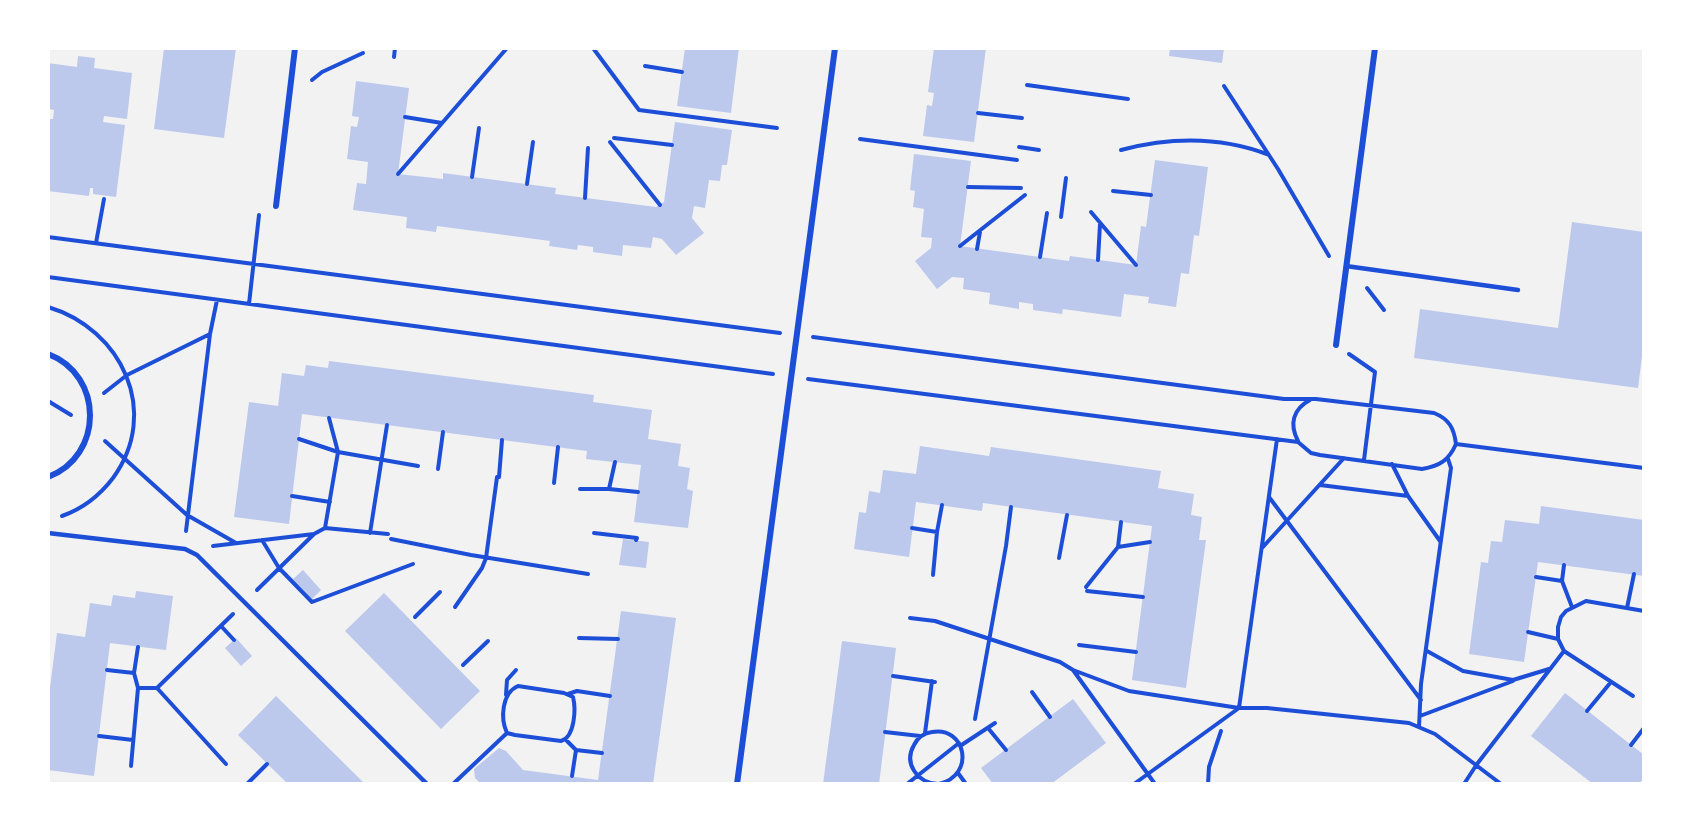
<!DOCTYPE html>
<html>
<head>
<meta charset="utf-8">
<style>
	body { margin:0 }
	#map { position:relative; width:1692px; height:832px; overflow:hidden; background:#f2f2f2; font-family:Quicksand,sans-serif }
	canvas { display:block }
	.frame { position:absolute; inset:0; border:50px solid #fff; pointer-events:none }
</style>
</head>
<body>
<div id="map">
<canvas width="1692" height="832"></canvas>
<div class="frame"></div>
</div>
<script>
const ctx = document.querySelector('canvas').getContext('2d');
ctx.lineJoin = 'round';
function paint(path, color) { ctx.fillStyle = color; ctx.fill(path, 'evenodd'); }
function trace(path, color, width, dash) { ctx.strokeStyle = color; ctx.lineWidth = width; ctx.lineCap = dash ? 'butt' : 'round'; ctx.setLineDash(dash || []); ctx.stroke(path); }
paint(new Path2D(`
	M164,48H236L224,138L154,129Z
	M685,48H739L731,113L677,106Z
	M934,48H986L974,142L923,136L927,105L932,106L934,93L928,92Z
	M1170,48H1224L1222,63L1169,56Z
	M78,56L95,58L94,68L132,73L127,119L104,116L103,122L125,125L116,197L93,194V188H90L89,196L48,191L50,180H48V119H53L54,110L48,109V63L77,67Z
	M356,81L409,88L398,174L443,179V173L556,188L555,194L656,207L664,202L675,122L732,130L727,165H722L720,181L709,180L705,208L694,206L692,218L704,233L676,255L662,239L653,237L651,248L623,245L622,256L593,252V247L578,245L577,250L549,246L550,241L437,226L436,232L406,228L407,217L353,210L357,183L366,184L368,162L347,159L351,126L357,127L359,117L352,116Z
	M914,154L971,161L960,246L1069,261L1070,256L1136,265L1141,226L1146,227L1155,160L1208,167L1199,236L1194,235L1189,274L1181,273L1176,307L1148,303L1149,297L1124,294L1121,317L1063,309L1062,314L1033,310V304L1019,302V309L989,304L990,293L963,289L964,278L952,277L937,289L915,261L931,248L932,238L921,237L924,209L913,207L915,191L910,190Z
	M1572,222L1644,232V340L1638,388L1414,358L1420,309L1558,328Z
	M329,361L594,395L593,402L652,410L648,439L681,444L678,466L690,468L687,489L693,491L688,528L634,522L641,465L586,459L587,451L302,414L289,524L234,517L249,402L278,406L282,373L304,376L306,365L328,368Z
	M920,446L989,456L991,447L1161,471L1158,488L1194,494L1191,515L1202,517L1199,540H1206L1186,688L1132,680L1152,526L983,503L982,511L916,502L909,557L854,549L859,512L866,513L869,491L880,493L883,470L916,474Z
	M1541,506L1644,520V576L1538,562L1524,662L1469,654L1481,562L1488,563L1491,541L1502,542L1505,520L1539,524Z
	M623,539L649,542L646,568L619,565Z
	M303,570L321,590L312,599L293,579Z
	M136,591L173,596L166,650L110,643L94,776L48,770V703L57,633L85,637L90,603L111,606L113,595L135,598Z
	M384,593L480,691L441,729L345,631Z
	M621,611L676,618L653,784H481L475,778L474,769L499,748L506,751L523,770L598,780Z
	M236,638L252,656L241,666L225,648Z
	M842,641L896,648L879,784H823Z
	M1565,693L1644,755V778L1639,784H1593L1531,736Z
	M276,696L365,784H288L238,735Z
	M1073,699L1106,743L1051,784H993L981,768Z`), '#bdc9ec');
trace(new Path2D(`
	M593,48L639,110L777,128
	M394,57L395,48
	M645,66L682,72
	M312,80L322,72L363,53
	M1027,85L1128,99
	M1224,86L1278,169L1329,256
	M978,113L1022,118
	M405,117L442,123
	M614,138L672,145
	M860,139L1017,160
	M610,142L660,205
	M1019,147L1039,150
	M1121,150C1171,137 1220,136 1269,155
	M398,174L507,48
	M472,177L479,128
	M527,184L533,142
	M968,187L1021,188
	M1113,191L1151,195
	M585,198L588,148
	M1091,212L1136,265
	M1061,217L1066,178
	M48,237L780,333
	M96,243L104,199
	M960,246L1025,195
	M977,249L980,232
	M1040,257L1047,213
	M1098,260L1100,224
	M48,277L773,374
	M1367,288L1384,310
	M249,304L259,215
	M48,307C122,329 161,412 113,478C100,495 82,509 62,516
	M813,337L1284,399H1316L1434,413C1449,419 1454,428 1456,444L1644,468
	M1349,354L1375,372L1364,460
	M808,379L1298,442L1311,453L1320,455L1422,469C1440,466 1449,460 1456,444
	M104,393L127,375L210,334
	M48,401L71,415
	M299,439L338,452L329,418
	M105,441L187,515L236,543
	M1298,441C1289,424 1293,409 1310,400
	M1392,464L1408,496L1440,541
	M438,469L443,432
	M499,477L502,440
	M554,483L558,447
	M1320,485L1408,496
	M580,489H609L638,492
	M609,489L615,462
	M292,496L330,502
	M1269,497L1421,700
	M325,528L388,534
	M912,528L937,532
	M186,531L210,334L217,300
	M370,533L387,425
	M594,533L637,538L636,540
	M391,539L471,555L588,574
	M262,540L279,568L312,602L413,564
	M213,546L314,534L325,528L338,452L418,466
	M1118,547L1150,542
	M1262,548L1344,458
	M1059,558L1067,515
	M1564,565L1562,581L1572,607
	M933,575L937,532L942,505
	M1536,577L1562,581
	M1086,587L1118,547L1121,522
	M257,590L314,534
	M1087,591L1143,597
	M455,607L482,568L486,558L497,477
	M1627,608L1634,574
	M415,617L440,592
	M910,618L935,621L1060,662L1073,670L1129,691L1239,708L1277,439
	M221,626L234,640
	M1528,632L1558,639
	M579,638L618,639
	M1079,645L1136,652
	M1427,651L1463,671L1513,680L1549,669
	M463,665L488,641
	M107,670L134,673L138,647
	M1073,670L1155,784
	M134,673L138,688H157L233,614
	M893,676L935,682
	M518,686L564,693L573,697C576,709 575,737 561,741L515,735L507,733C500,718 502,693 518,686Z
	M157,688L226,764
	M1032,692L1050,717
	M568,694L577,691L610,696
	M506,695L507,680L516,670
	M1633,696L1564,651L1558,639V627L1561,617L1566,611L1586,601L1644,611
	M1587,711L1611,682
	M1420,716L1513,681
	M975,719L1006,546L1011,507
	M1419,727L1421,684L1451,468L1448,459
	M988,728L1006,750
	M885,732L920,736
	M925,733L932,681
	M99,736L133,740
	M566,740L576,750L602,753
	M1631,745L1644,728
	M960,746L995,723
	M131,766L138,688
	M958,773L966,784
	M572,776L576,750
	M247,784L267,764
	M453,784L507,733
	M907,784L959,743
	M938,784C918,783 903,764 914,745C918,737 924,733 932,732C966,726 976,775 939,784
	M1134,784L1239,708H1267L1409,723L1435,734L1501,784
	M1208,784L1209,767L1221,731
	M1464,784L1477,764L1564,651`), '#1d4ed8', 4);
trace(new Path2D(`
	M1346,266L1518,290
	M48,533L185,549L197,555L427,784`), '#1d4ed8', 4.5);
trace(new Path2D(`
	M276,206L295,48
	M1336,345L1375,48
	M48,354C104,375 104,456 48,477
	M737,784L835,48`), '#1d4ed8', 6);
</script>
</body>
</html>
